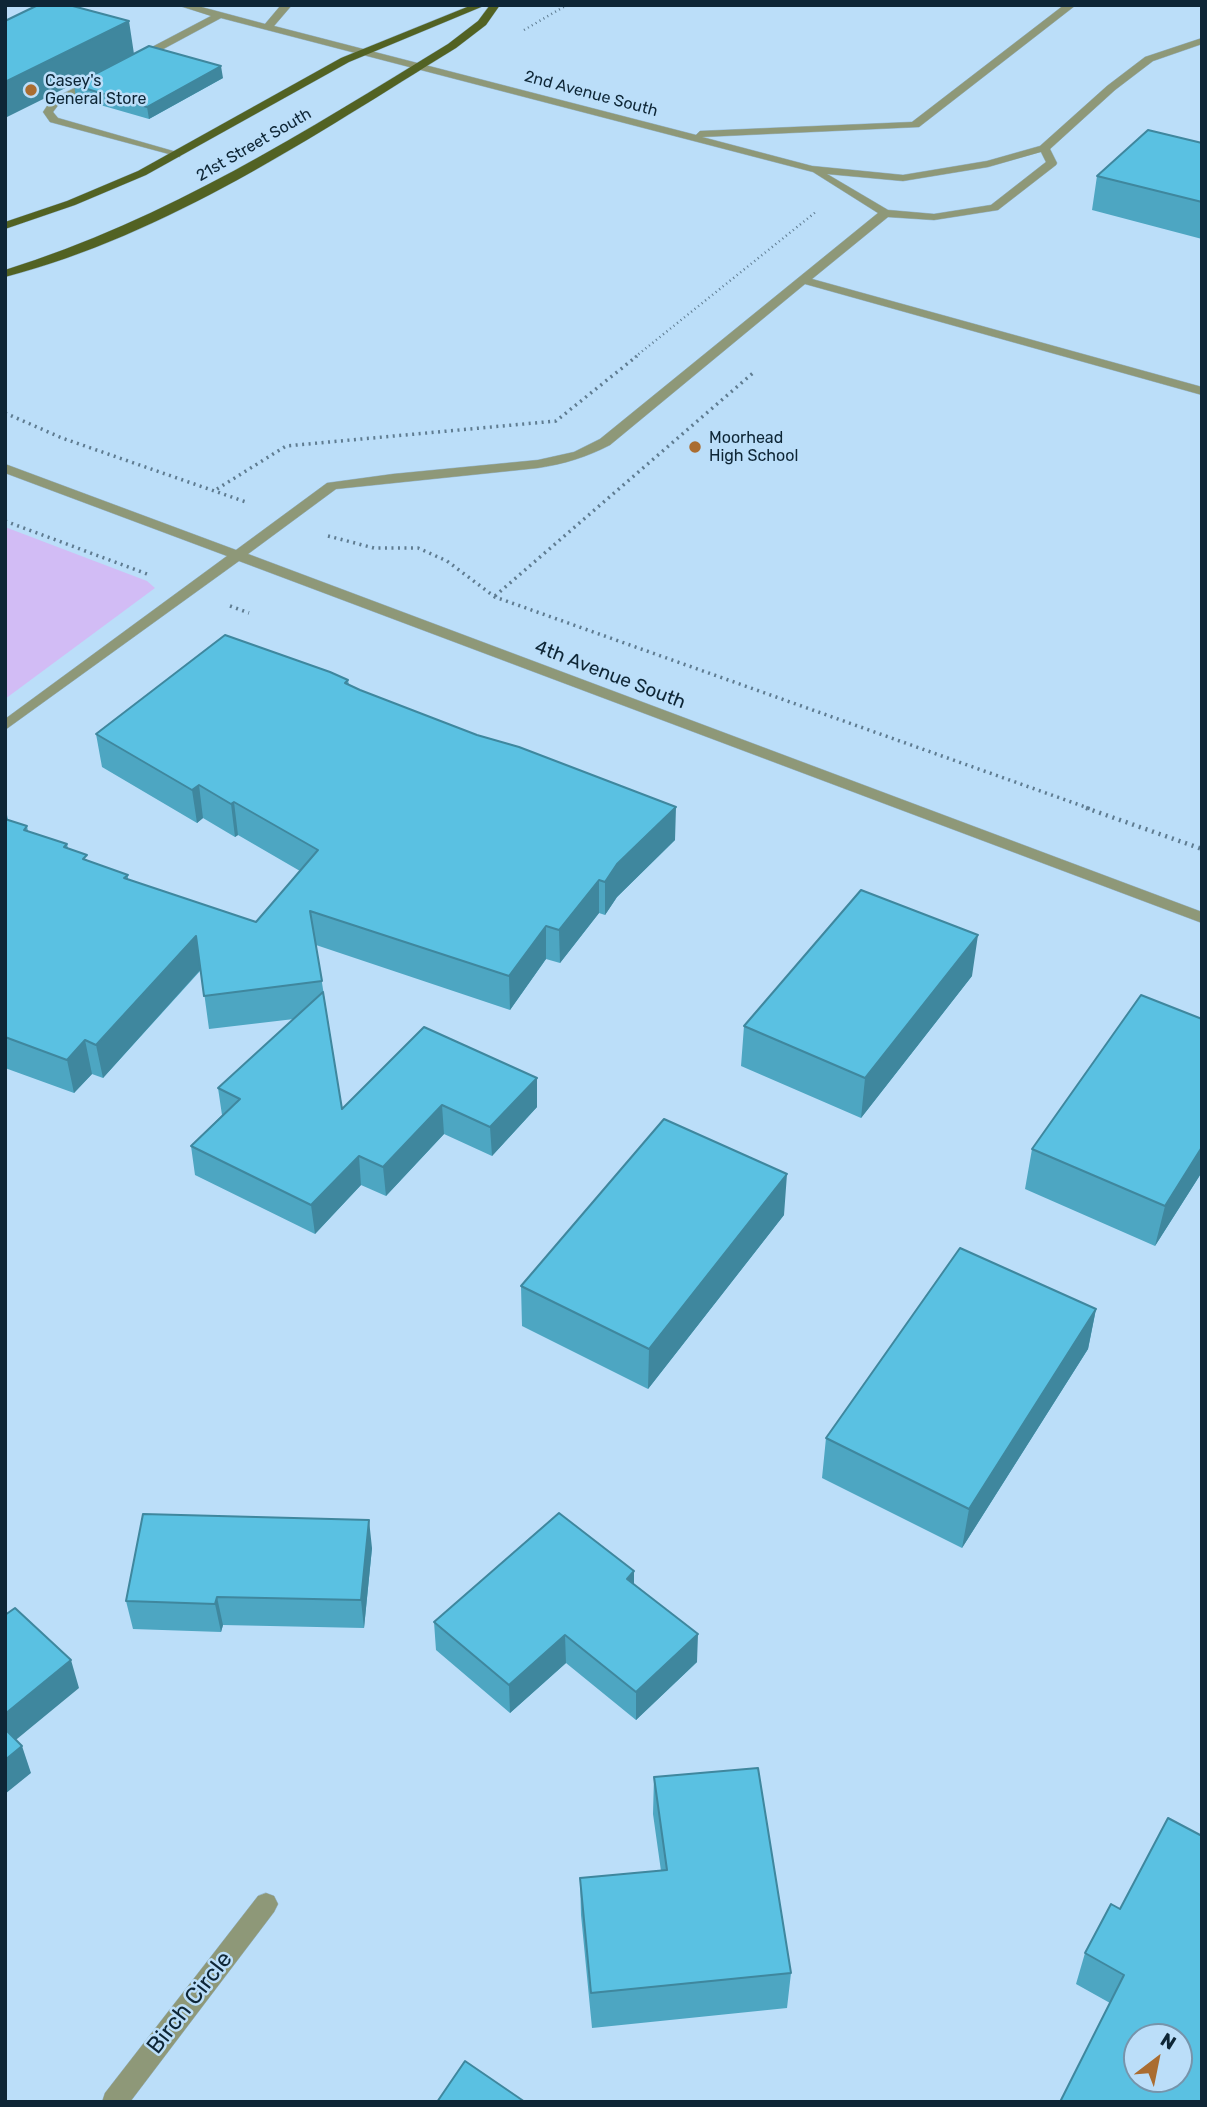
<!DOCTYPE html>
<html>
<head>
<meta charset="utf-8">
<style>
	body { margin:0 }
	#map { position:relative; width:1207px; height:2107px; overflow:hidden; background:#bbdef9; font-family:Rubik,sans-serif }
	canvas { display:block }
	.frame { position:absolute; inset:0; border:7px solid #0e2636; pointer-events:none }
	.north { position:absolute; left:1123px; top:2023px; width:70px; height:70px; box-sizing:border-box; background:#bbdef9; border:2px solid #7694ab; border-radius:50%; rotate:32deg; font-size:19px; font-weight:700; line-height:28px; text-align:center; color:#0e2636 }
	.north::after { content:''; display:block; margin:auto; width:24px; height:32px; background:#aa6d31; clip-path:polygon(50% 0,100% 100%,50% 72%,0 100%) }
</style>
</head>
<body>
<div id="map">
<canvas width="1207" height="2107"></canvas>
<div class="frame"></div>
<div class="north">N</div>
</div>
<script>
const ctx = document.querySelector('canvas').getContext('2d');
ctx.lineJoin = 'round';
function paint(path, color) { ctx.fillStyle = color; ctx.fill(path, 'evenodd'); }
function trace(path, color, width, dash) { ctx.strokeStyle = color; ctx.lineWidth = width; ctx.lineCap = dash ? 'butt' : 'round'; ctx.setLineDash(dash || []); ctx.stroke(path); }
function label(font, color, halo, rows, align = 'center') {
  ctx.font = font + ' Rubik,sans-serif'; ctx.lineWidth = 5; ctx.setLineDash([]); ctx.textBaseline = 'middle'; ctx.strokeStyle = halo; ctx.fillStyle = color; for (const [text, x, y, turn = 0] of rows) {
    ctx.save(); ctx.translate(x, y); ctx.rotate((+turn || 0) * Math.PI / 180); ctx.textAlign = isNaN(turn) ? turn : align; if (halo) ctx.strokeText(text, 0, 0); ctx.fillText(text, 0, 0); ctx.restore();
  }
}
paint(new Path2D(`
	M5,527L147,581L155,588L5,699Z`), '#d2bcf5');
const minor = new Path2D(`
	M177,5H194L265,24L281,5H292L274,26L696,135L700,131L912,122L1064,5H1076L919,127L702,137L812,166L903,175L987,161L1040,146L1107,86L1145,57L1202,38V44L1153,61L1115,90L1050,149L1057,163L1056,165L998,210L934,220L888,217L812,279L1202,387V395L805,284L610,445C587,457 564,464 538,468L336,489L248,554L1202,912V923L239,561L5,730V719L227,556L5,473V464L236,550L327,483L393,474L538,460L574,452L600,439L878,213L813,172L221,18L141,61H133V57L211,16ZM1041,152L1046,162L991,205L934,214L888,210L827,174L903,181L988,167Z
	M90,80L99,82L59,104L53,112L58,118L180,153V157L50,122L43,112L51,100Z
	M266,1893L274,1896L278,1904L274,1912L130,2102H102L105,2093L258,1896Z`);
const major = new Path2D(`
	M472,5H486L349,62L146,175L75,205L5,229V222L67,201L138,171L341,58Z
	M490,5H500L486,25L456,48C313,136 169,234 5,277V270C168,219 304,132 448,44L478,21Z`);
trace(minor, '#98b9d2', 1);
trace(major, '#98b9d2', 1);
trace(new Path2D(`
	M524,30L567,5
	M635,357L817,211`), '#5f7c91', 2.5, [1, 3.5]);
trace(new Path2D(`
	M5,413L62,438L246,502
	M217,489L286,446L556,421L637,356
	M5,521L147,574
	M328,536L374,548H418L447,561L495,597L1091,809
	M495,596L753,373
	M230,606L249,613`), '#5f7c91', 3.5, [2, 4.5]);
trace(new Path2D(`
	M1086,808L1202,849`), '#5f7c91', 4.5, [2, 5]);
paint(minor, '#8e9878');
paint(major, '#526223');
paint(new Path2D(`
	M223,78L149,119L76,98L74,85Z
	M1202,143V239L1092,210L1097,176Z
	M348,680L349,685L675,840L617,897L605,915L599,913L560,963L546,959L510,1010L316,945L342,1109L537,1078V1107L492,1156L444,1134L386,1196L361,1185L315,1234L195,1175L191,1146L222,1115L218,1088L294,1019L209,1029L201,970L103,1078L92,1074L74,1093L5,1068V815H7L8,820L27,826L28,831L67,844L68,848L89,861L128,875V880L256,922L300,871L238,835L235,837L203,818L197,823L102,767L96,734Z
	M972,976L861,1118L741,1066L744,1026Z
	M1032,1149L1202,1172L1155,1246L1025,1189Z
	M784,1215L648,1389L522,1326L521,1286Z
	M1096,1309L1088,1349L962,1548L822,1478L826,1438Z
	M372,1548L364,1628L223,1625L221,1632L133,1629L126,1601Z
	M634,1584L697,1662L636,1720L566,1663L510,1713L436,1650L434,1622Z
	M654,1777L791,1973L787,2008L592,2028L581,1915L580,1878L661,1871L653,1814Z
	M1202,1836L1110,2003L1076,1984L1085,1953L1120,1909Z`), '#4da6c2');
paint(new Path2D(`
	M129,21L134,54L5,118V82Z
	M221,66L223,78L149,119L147,107Z
	M199,785L203,818L197,823L192,790Z
	M234,802L238,835L235,837L231,804Z
	M676,807L675,840L617,897L605,915V882L617,864Z
	M599,880V913L560,963L559,930Z
	M546,926V959L510,1010L509,976Z
	M978,935L972,976L861,1118L865,1078Z
	M196,936L201,969L103,1078L96,1045Z
	M85,1040L92,1074L74,1093L67,1060Z
	M537,1078V1107L492,1156L490,1127Z
	M442,1105L444,1134L386,1196L383,1167Z
	M1202,1147V1172L1155,1246L1165,1206Z
	M359,1156L361,1185L315,1234L311,1205Z
	M787,1174L784,1215L648,1389L649,1349Z
	M1096,1309L1088,1349L962,1548L969,1509Z
	M369,1520L372,1548L364,1628L361,1600Z
	M634,1571V1599L627,1579Z
	M217,1597L223,1625L221,1632L215,1604Z
	M698,1634L697,1662L636,1720V1692Z
	M565,1635L566,1663L510,1713L509,1685Z
	M71,1660L79,1688L6,1748L5,1714Z
	M22,1746L31,1773L5,1794V1760Z`), '#3f879e');
const building = new Path2D(`
	M38,5H69L129,21L5,82V21Z
	M149,46L221,66L147,107L74,85Z
	M1148,130L1202,143V202L1097,176Z
	M225,635L330,672L348,680L345,683L360,690L477,735L519,747L676,807L617,864L605,882L599,880L559,930L546,926L509,976L310,911L322,981L204,996L196,936L96,1045L85,1040L67,1060L5,1037V819L27,826L24,830L67,844L64,847L87,855L83,859L128,875L124,878L256,922L318,850L234,802L231,804L199,785L192,790L96,734Z
	M861,890L978,935L865,1078L744,1026Z
	M323,992L342,1109L424,1027L537,1078L490,1127L442,1105L383,1167L359,1156L311,1205L191,1146L240,1099L218,1088Z
	M1141,995L1202,1019V1147L1165,1206L1032,1149Z
	M664,1119L787,1174L649,1349L521,1286Z
	M960,1248L1096,1309L969,1509L826,1438Z
	M559,1513L634,1571L627,1579L698,1634L636,1692L565,1635L509,1685L434,1622Z
	M143,1514L369,1520L361,1600L217,1597L215,1604L126,1601Z
	M15,1608L71,1660L5,1714V1615Z
	M5,1729L22,1746L5,1760Z
	M758,1768L791,1973L591,1993L580,1878L667,1870L654,1777Z
	M1168,1818L1202,1836V2102H1060L1124,1975L1085,1953L1111,1904L1120,1909ZM1137,2037H1179V2079H1137Z
	M465,2061L525,2102H437Z`);
paint(building, '#5ac1e2');
trace(building, '#3f879e', 2);
for (const [x, y, r, color] of [
	[31,90,7,"#aa6d31"],
	[695,447,7,"#aa6d31"]
]) { const dot = new Path2D(); dot.arc(x, y, r, 0, 2 * Math.PI); ctx.fillStyle = color; ctx.fill(dot); trace(dot, '#bbdef9', 2.5); }
label('16px', '#0e2636', '#bbdef9', [
	["Casey's",45,81],
	["General Store",45,99],
	["Moorhead",709,438],
	["High School",709,456]
], 'left');
label('16px', '#0e2636', '#bbdef9', [
	["2nd Avenue South",591,94,15],
	["21st Street South",254,145,-30]
]);
label('19px', '#0e2636', '#bbdef9', [
	["4th Avenue South",610,675,21]
]);
label('23px', '#0e2636', '#bbdef9', [
	["Birch Circle",190,2003,-52]
]);
</script>
</body>
</html>
